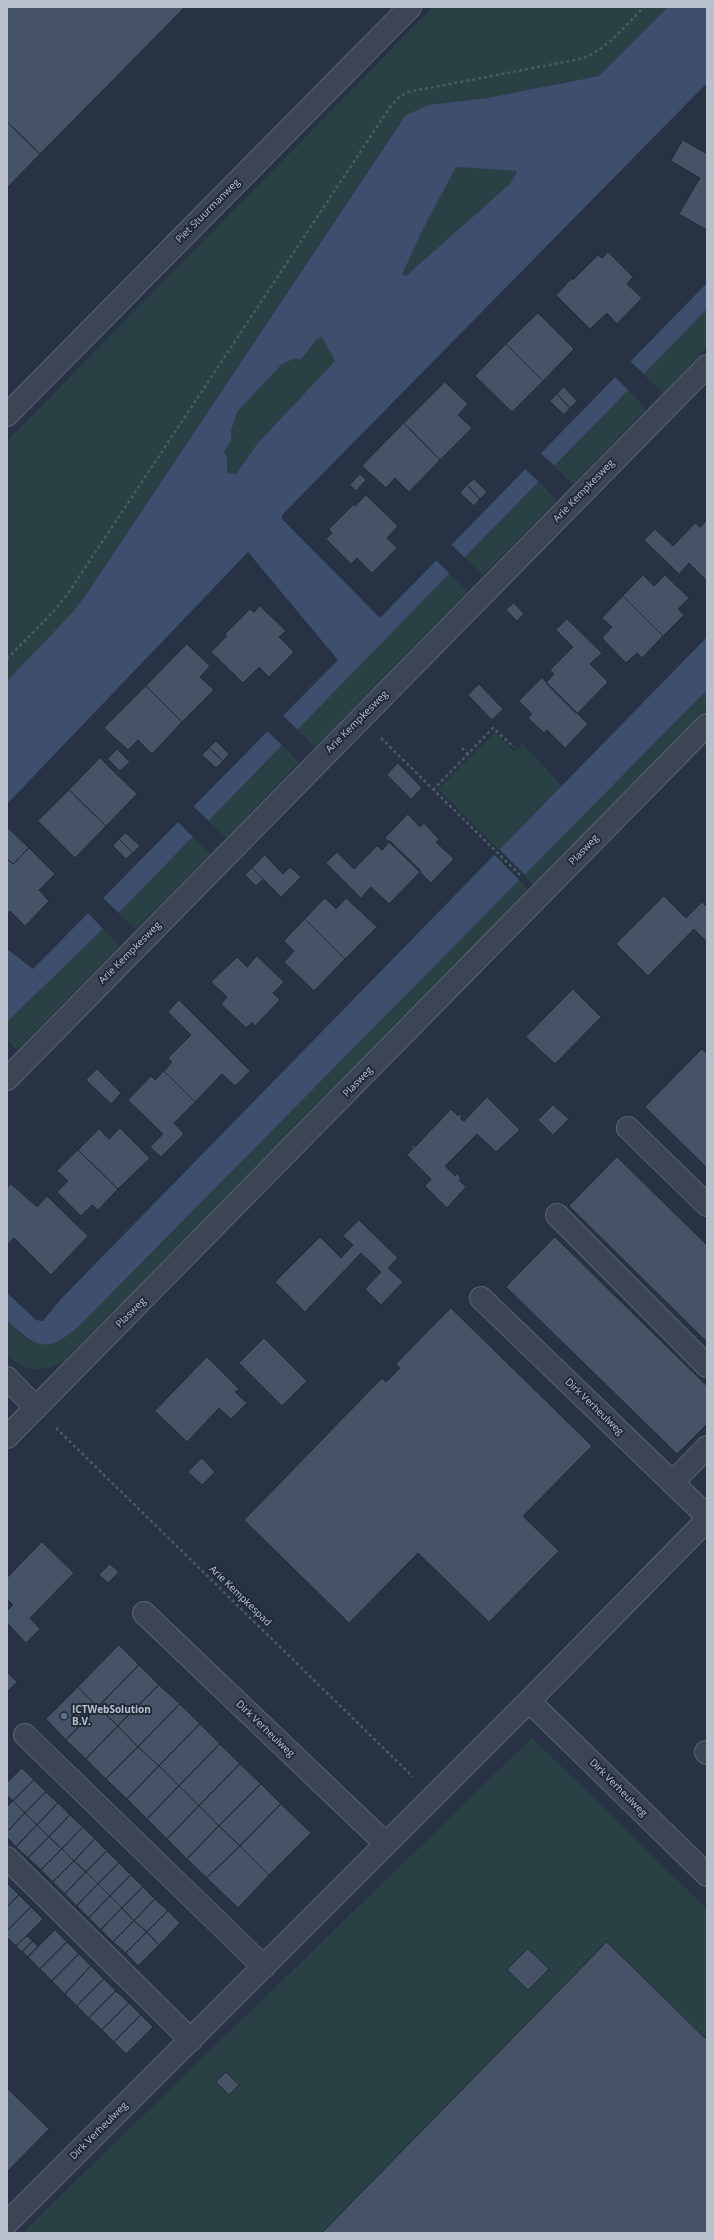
<!DOCTYPE html>
<html>
<head>
<meta charset="utf-8">
<style>
	body { margin:0 }
	#map { position:relative; width:714px; height:2240px; overflow:hidden; background:#273344; font-family:"Open Sans",sans-serif }
	canvas { display:block }
	.frame { position:absolute; inset:0; border:8px solid #b9c0cd; pointer-events:none }
</style>
</head>
<body>
<div id="map">
<canvas width="714" height="2240"></canvas>
<div class="frame"></div>
</div>
<script>
const ctx = document.querySelector('canvas').getContext('2d');
ctx.lineJoin = 'round';
function paint(path, color) { ctx.fillStyle = color; ctx.fill(path, 'evenodd'); }
function trace(path, color, width, dash) { ctx.strokeStyle = color; ctx.lineWidth = width; ctx.lineCap = dash ? 'butt' : 'round'; ctx.setLineDash(dash || []); ctx.stroke(path); }
function label(font, color, halo, rows, align = 'center') {
  ctx.font = font + ' "Open Sans",sans-serif'; ctx.lineWidth = 4; ctx.setLineDash([]); ctx.textBaseline = 'middle'; ctx.strokeStyle = halo; ctx.fillStyle = color; for (const [text, x, y, turn = 0] of rows) {
    ctx.save(); ctx.translate(x, y); ctx.rotate((+turn || 0) * Math.PI / 180); ctx.textAlign = isNaN(turn) ? turn : align; if (halo) ctx.strokeText(text, 0, 0); ctx.fillText(text, 0, 0); ctx.restore();
  }
}
paint(new Path2D(`
	M433,7H668L599,76L487,98L428,105L399,124L87,593L72,613L7,681V441Z
	M456,167L517,171L512,183L406,276L403,275L423,229Z
	M707,309V347L663,393L643,374Z
	M322,337L335,361L257,444L236,474L227,473V458L224,452L231,440V431L237,412L281,365L295,358L302,360L316,340Z
	M628,389L646,409L573,484L554,466Z
	M539,482L557,500L483,575L465,558Z
	M449,573L467,592L315,747L297,729Z
	M707,690V709L534,885L524,875Z
	M495,732L514,751L523,744L562,786L499,850L438,789Z
	M282,745L299,762L226,838L208,821Z
	M193,837L210,854L136,929L118,913Z
	M519,880L529,890L63,1362C40,1372 25,1373 7,1355V1320L25,1338L41,1345L81,1324Z
	M103,929L120,946L17,1050L7,1040V1022Z
	M532,1738L707,1909V2233H22Z`), '#294145');
paint(new Path2D(`
	M668,7H707V83L282,515V519L380,618L707,283V309L103,929L7,1022V949L33,969L338,660L248,552L7,804V681L72,613L87,593L405,116L428,105L487,98L599,76ZM456,167L517,171L511,183L406,276L403,275V273L423,229ZM322,337L335,361L257,444L236,474L227,473V457L224,452L231,440V431L237,412L281,365L295,358L301,360L316,340Z
	M707,637V690L81,1324C47,1354 38,1350 7,1320V1293L36,1320L43,1321L60,1300Z`), '#3d4f6d');
paint(new Path2D(`
	M629,360L645,375L629,391L614,376Z
	M539,452L556,467L540,483L524,468Z
	M450,543L466,559L451,575L435,559Z
	M281,714L298,730L283,746L266,730Z
	M192,805L210,822L194,838L177,821Z
	M498,848L526,876L520,881L493,853Z
	M102,897L120,914L104,930L87,912Z`), '#273344');
const building = new Path2D(`
	M7,7H185L40,154L7,122Z
	M7,122L40,154L7,188Z
	M683,140L707,154V230L679,214L700,178L671,161Z
	M608,252L633,277L627,284L642,298L617,324L607,313L590,329L556,295L572,278L573,280L598,255L602,258Z
	M538,313L574,349L543,381L506,344Z
	M506,344L543,381L512,412L475,376Z
	M445,382L468,404L458,415L472,428L440,460L404,423Z
	M564,387L577,401L570,408L557,394Z
	M557,394L570,408L564,415L550,401Z
	M404,423L440,460L409,492L395,478L386,488L362,466Z
	M360,474L366,480L356,491L350,485Z
	M474,479L487,492L480,499L467,485Z
	M467,485L480,499L474,506L460,493Z
	M366,495L398,526L387,538L397,548L372,573L357,558L351,564L326,539L332,533L329,529L354,504L355,506Z
	M707,520V581L689,563L679,574L644,540L655,529L673,546L695,523L700,527Z
	M643,575L654,586L665,575L689,598L678,609L684,615L663,636L623,596Z
	M623,596L663,636L642,658L637,653L626,663L602,638L612,627L602,618Z
	M514,603L524,614L517,621L506,610Z
	M260,606L286,631L279,637L294,652L269,677L259,667L243,683L211,652L227,636L225,634L250,609L254,612Z
	M567,619L602,653L590,664L608,682L577,714L546,683L554,674L550,670L573,647L556,630Z
	M187,644L210,666L200,677L214,690L182,722L146,686Z
	M542,678L588,724L565,748L547,730L544,733L528,718L532,714L519,701Z
	M479,684L503,709L492,720L468,695Z
	M146,686L182,722L152,754L138,740L128,750L104,728Z
	M216,741L229,754L223,761L209,748Z
	M209,748L223,761L216,768L202,755Z
	M117,749L130,762L120,771L108,759Z
	M100,758L137,794L106,826L69,790Z
	M398,763L422,788L411,799L387,775Z
	M69,790L106,826L75,858L38,821Z
	M408,814L420,827L424,823L439,839L436,842L454,859L431,883L385,838Z
	M7,827L29,848L13,864L7,859Z
	M126,833L140,846L133,853L119,839Z
	M119,839L133,853L126,859L113,846Z
	M390,841L421,871L389,904L371,887L361,898L326,863L337,852L354,869L377,846L382,850Z
	M29,848L55,874L39,890L49,901L25,926L10,911L7,914V859L13,864Z
	M265,855L283,874L290,867L301,877L281,897L252,868Z
	M252,868L263,879L256,886L245,875Z
	M664,896L686,918L702,902L707,907V942L694,929L648,976L616,944Z
	M325,898L336,909L346,898L377,927L345,959L305,919Z
	M305,919L345,959L314,991L284,962L294,951L284,941Z
	M257,956L284,982L273,993L280,1000L255,1026L252,1022L246,1028L221,1004L227,997L211,982L237,957L247,967Z
	M573,989L601,1017L555,1064L526,1037Z
	M179,1000L250,1071L235,1086L222,1074L195,1102L164,1071L172,1062L168,1058L191,1035L168,1012Z
	M702,1049L707,1054V1168L645,1107Z
	M97,1069L121,1093L111,1104L86,1080Z
	M164,1071L195,1102L174,1123L184,1134L161,1157L150,1147L163,1134L128,1100L151,1076L155,1080Z
	M487,1097L520,1130L496,1152L477,1134L445,1166L455,1176L457,1174L461,1178L459,1180L466,1187L447,1208L425,1186L431,1179L407,1155L413,1148L411,1146L413,1145L415,1147L451,1109L458,1116L460,1114L462,1116L460,1118L464,1121Z
	M553,1105L569,1119L553,1135L538,1120Z
	M120,1128L150,1158L118,1189L78,1150L99,1129L109,1139Z
	M78,1150L118,1189L98,1210L92,1205L81,1216L57,1192L68,1181L57,1171Z
	M617,1157L707,1245V1342L569,1206Z
	M11,1184L37,1207L47,1196L88,1236L51,1275L14,1238L7,1245V1188Z
	M359,1220L398,1258L388,1268L403,1282L381,1305L365,1289L381,1272L361,1253L305,1312L275,1282L320,1237L341,1258L353,1245L343,1236Z
	M555,1237L707,1386V1424L677,1454L506,1287Z
	M451,1308L592,1446L523,1516L559,1551L489,1622L418,1553L349,1623L244,1520L382,1378L386,1382L400,1368L396,1364Z
	M264,1338L307,1381L282,1406L239,1363Z
	M207,1357L239,1389L235,1392L247,1403L231,1419L219,1408L187,1442L155,1411Z
	M202,1458L215,1472L202,1485L188,1472Z
	M42,1542L74,1573L30,1618L40,1629L26,1643L7,1623V1611L13,1605L7,1599V1578Z
	M110,1564L119,1572L108,1583L99,1575Z
	M119,1645L139,1665L98,1707L78,1687Z
	M139,1665L159,1685L118,1726L98,1707Z
	M7,1672L17,1682L7,1692Z
	M159,1685L180,1704L138,1747L118,1726Z
	M78,1687L98,1707L66,1740L46,1719Z
	M180,1704L200,1724L159,1766L138,1747Z
	M98,1707L118,1726L86,1759L66,1740Z
	M200,1724L220,1744L179,1786L159,1766Z
	M118,1726L138,1747L106,1779L86,1759Z
	M220,1744L240,1764L199,1806L179,1786Z
	M138,1747L159,1766L127,1799L106,1779Z
	M240,1764L261,1784L219,1826L199,1806Z
	M159,1766L179,1786L147,1819L127,1799Z
	M22,1768L34,1780L13,1801L7,1795V1783Z
	M34,1780L46,1792L25,1813L13,1801Z
	M261,1784L281,1804L240,1846L219,1826Z
	M179,1786L199,1806L167,1839L147,1819Z
	M46,1792L58,1803L37,1825L25,1813Z
	M13,1801L25,1813L7,1832V1807Z
	M58,1803L70,1815L49,1837L37,1825Z
	M281,1804L311,1833L269,1875L240,1846Z
	M199,1806L219,1826L187,1859L167,1839Z
	M25,1813L37,1825L16,1847L7,1837V1832Z
	M70,1815L83,1827L62,1849L49,1837Z
	M37,1825L49,1837L28,1858L16,1847Z
	M219,1826L240,1846L207,1878L187,1859Z
	M83,1827L95,1839L74,1861L62,1849Z
	M49,1837L62,1849L41,1870L28,1858Z
	M95,1839L107,1851L86,1872L74,1861Z
	M240,1846L269,1875L238,1908L207,1878Z
	M62,1849L74,1861L53,1882L41,1870Z
	M107,1851L119,1863L98,1884L86,1872Z
	M74,1861L86,1872L65,1894L53,1882Z
	M119,1863L131,1875L110,1896L98,1884Z
	M86,1872L98,1884L77,1906L65,1894Z
	M131,1875L143,1887L122,1908L110,1896Z
	M7,1883L19,1895L7,1907Z
	M98,1884L110,1896L89,1918L77,1906Z
	M143,1887L155,1899L134,1921L122,1908Z
	M19,1895L31,1907L7,1931V1907Z
	M110,1896L122,1908L101,1930L89,1918Z
	M155,1899L168,1911L147,1932L134,1921Z
	M31,1907L43,1919L16,1946L7,1937V1931Z
	M122,1908L134,1921L113,1942L101,1930Z
	M168,1911L180,1923L159,1945L147,1932Z
	M134,1921L147,1932L126,1953L113,1942Z
	M55,1930L67,1942L40,1969L28,1957Z
	M147,1932L159,1945L138,1966L126,1953Z
	M27,1936L33,1941L22,1952L16,1946Z
	M33,1941L38,1947L28,1957L22,1952Z
	M67,1942L79,1954L52,1981L40,1969Z
	M607,1942L707,2040V2233H322Z
	M528,1949L549,1969L528,1990L507,1970Z
	M79,1954L91,1966L65,1994L52,1981Z
	M91,1966L104,1979L77,2006L65,1994Z
	M104,1979L116,1991L89,2018L77,2006Z
	M116,1991L129,2003L102,2030L89,2018Z
	M129,2003L141,2015L114,2042L102,2030Z
	M141,2015L153,2027L126,2054L114,2042Z
	M226,2072L239,2085L229,2095L216,2082Z
	M7,2088L49,2129L7,2172Z`);
paint(building, '#465366');
trace(building, '#222c3b', 1);
const minor = new Path2D(`
	M7,415L410,7
	M7,1079L707,366
	M628,1128L707,1205
	M557,1215L707,1366
	M481,1298L707,1516
	M7,1378L36,1408
	M7,1437L707,725
	M672,1483L707,1447
	M144,1613L386,1844
	M529,1701L707,1875
	M25,1735L264,1967
	M706,1752L707,1753
	M7,1858L191,2040
	M7,2223L529,1701L707,1520`);
trace(minor, '#5a6371', 24);
trace(new Path2D(`
	M7,659L55,610L69,592L390,107L399,97L408,92L580,59C607,50 624,27 644,7
	M381,738L520,875
	M462,748L468,754
	M433,790L493,728L514,747
	M56,1428L413,1777`), '#475e61', 2.5, [3, 3]);
trace(minor, '#3b4553', 22);
for (const [x, y, r, color] of [
	[64,1716,4,"#5c6f8a"]
]) { const dot = new Path2D(); dot.arc(x, y, r, 0, 2 * Math.PI); ctx.fillStyle = color; ctx.fill(dot); trace(dot, '#202a39', 1.5); }
label('10px', '#b9c0cd', '#202a39', [
	["Piet Stuurmanweg",208,211,-45],
	["Arie Kempkesweg",584,491,-46],
	["Arie Kempkesweg",357,722,-45],
	["Plasweg",584,850,-46],
	["Arie Kempkesweg",130,953,-45],
	["Plasweg",358,1082,-46],
	["Plasweg",131,1313,-45],
	["Dirk Verheulweg",594,1407,44],
	["Arie Kempkespad",240,1596,44],
	["Dirk Verheulweg",265,1729,44],
	["Dirk Verheulweg",618,1788,45],
	["Dirk Verheulweg",99,2131,-45]
]);
label('bold 10px', '#b9c0cd', '#202a39', [
	["ICTWebSolution",72,1710],
	["B.V.",72,1722]
], 'left');
</script>
</body>
</html>
